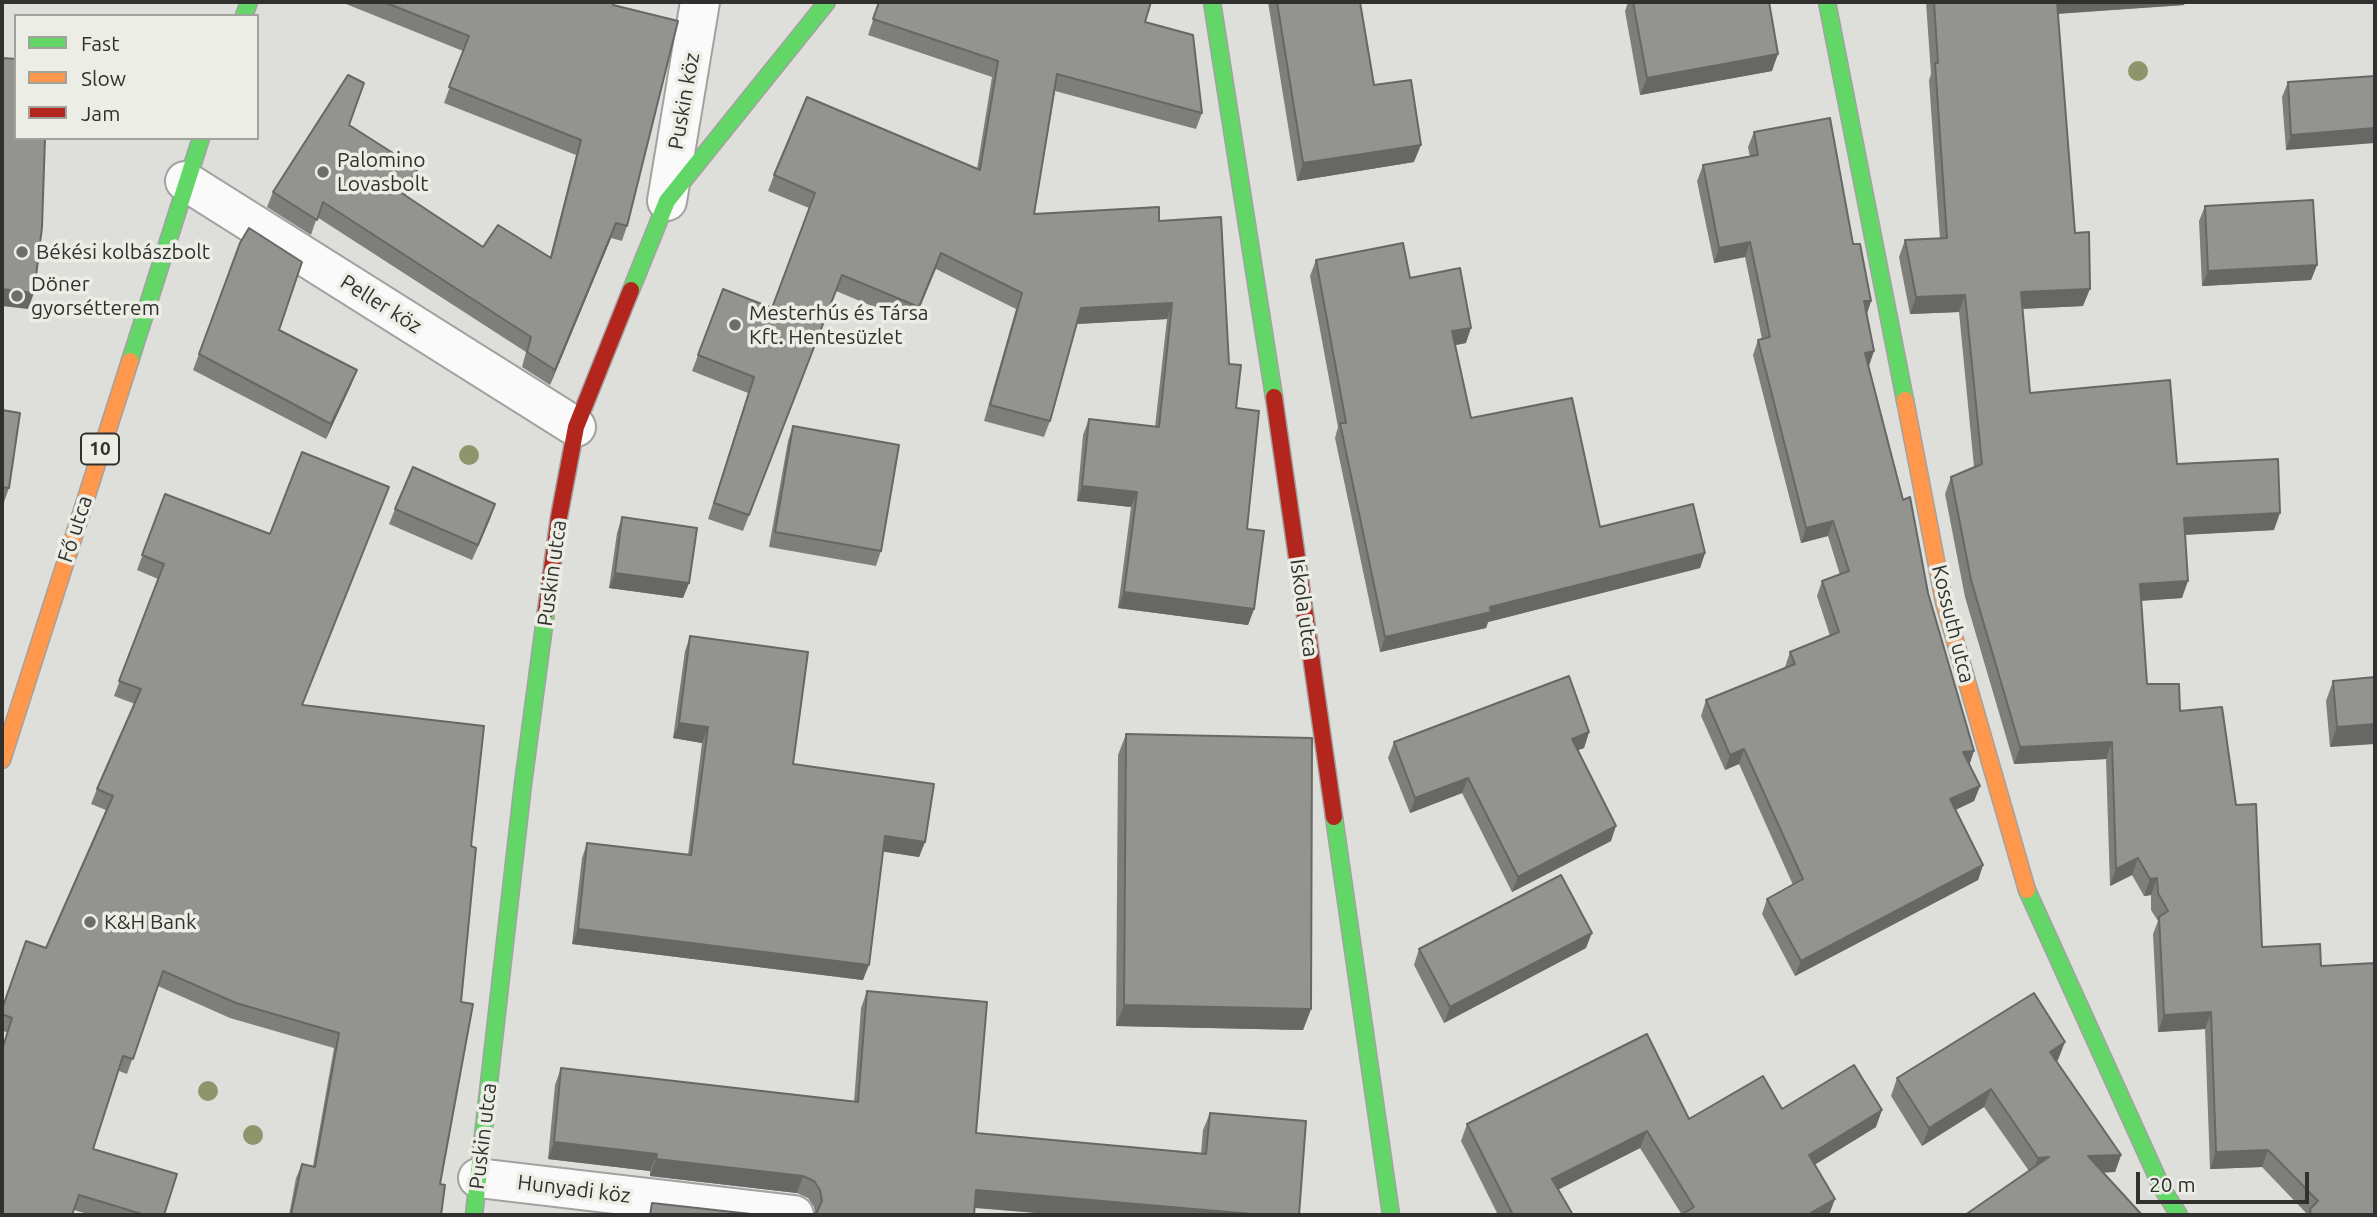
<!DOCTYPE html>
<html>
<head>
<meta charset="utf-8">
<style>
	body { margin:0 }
	#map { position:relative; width:2377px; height:1217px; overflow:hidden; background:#dedfdb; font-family:Ubuntu,sans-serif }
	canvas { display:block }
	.frame { position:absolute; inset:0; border:4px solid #30312e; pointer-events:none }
	.legend { position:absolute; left:14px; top:14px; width:245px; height:126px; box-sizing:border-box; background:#eceee6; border:2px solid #a1a29c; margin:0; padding:9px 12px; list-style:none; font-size:21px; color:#30312e }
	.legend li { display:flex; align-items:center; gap:14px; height:35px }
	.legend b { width:35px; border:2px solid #a1a29c }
	.scale { position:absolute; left:2136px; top:1172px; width:173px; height:32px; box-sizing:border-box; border:4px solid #30312e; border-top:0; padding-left:9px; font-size:21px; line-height:24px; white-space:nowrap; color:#30312e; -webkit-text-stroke:5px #eceee6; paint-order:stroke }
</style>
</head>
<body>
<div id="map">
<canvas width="2377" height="1217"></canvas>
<div class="frame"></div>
<ul class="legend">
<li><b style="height:9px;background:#63d668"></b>Fast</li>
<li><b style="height:9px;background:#ff974d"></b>Slow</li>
<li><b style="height:9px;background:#b3261e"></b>Jam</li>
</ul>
<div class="scale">20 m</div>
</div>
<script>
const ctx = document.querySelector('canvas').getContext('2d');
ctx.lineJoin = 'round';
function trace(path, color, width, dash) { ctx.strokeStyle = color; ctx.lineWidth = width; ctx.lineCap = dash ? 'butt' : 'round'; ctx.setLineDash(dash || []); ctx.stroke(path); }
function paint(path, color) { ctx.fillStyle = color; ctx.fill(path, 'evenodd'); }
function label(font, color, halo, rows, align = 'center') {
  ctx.font = font + ' Ubuntu,sans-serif'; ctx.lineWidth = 7; ctx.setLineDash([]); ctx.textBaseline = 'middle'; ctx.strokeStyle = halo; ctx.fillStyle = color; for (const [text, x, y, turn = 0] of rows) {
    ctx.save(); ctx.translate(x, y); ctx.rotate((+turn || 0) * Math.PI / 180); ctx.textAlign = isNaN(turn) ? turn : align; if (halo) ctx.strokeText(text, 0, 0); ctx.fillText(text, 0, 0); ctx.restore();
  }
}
const street = new Path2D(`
	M185,181L576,427
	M667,201L700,2
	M478,1178L794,1215`);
const fast = new Path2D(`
	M1212,2L1274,397
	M1827,2L1905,400
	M244,16L249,2
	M631,290L667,201L827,2
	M130,361L201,138
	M1334,817L1391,1215
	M2027,890L2162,1188L2179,1215
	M474,1215L523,784L546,611`);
const slow = new Path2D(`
	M1905,400L1944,602L2027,890
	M2,760L130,361`);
const jam = new Path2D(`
	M1274,397L1334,817
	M546,611L559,517L576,427L631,290`);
trace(street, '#a2a2a0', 42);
trace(fast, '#a2a2a0', 19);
trace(slow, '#a2a2a0', 19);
trace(jam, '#a2a2a0', 19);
trace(street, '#fafafa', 38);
trace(fast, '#63d668', 16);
trace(slow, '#ff974d', 16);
trace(jam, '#b3261e', 16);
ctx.fillStyle = '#8f946b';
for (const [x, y] of [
	[2138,71],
	[469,455],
	[208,1091],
	[253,1135]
]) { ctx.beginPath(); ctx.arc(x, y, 10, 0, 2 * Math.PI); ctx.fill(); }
paint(new Path2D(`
	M341,2H614L613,5L627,226L622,241L611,238L550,385L522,367L526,352L317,217L311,235L267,207L273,192L349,125L412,184L405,196L483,247L550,257L576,155L444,103L463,51Z
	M879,2L1145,22L1202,113L1196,129L1055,91L1034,214L1159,221L1229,364L1236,408L1254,609L1248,625L1118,608L1131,507L1077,501L1083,435L1089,419L1155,427L1167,319L1077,324L1050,421L1044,437L984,421L1016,309L936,269L913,323L836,291L743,531L708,519L748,393L692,371L723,289L772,308L809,208L768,191L774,175L977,169L992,77L868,35Z
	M1268,2H1360L1374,85L1414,162L1297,181Z
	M1628,2H1769L1772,71L1640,95L1625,11Z
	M1926,2H2185L2184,5L2058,14L2075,233L2083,306L2022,309L2030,393L2177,464L2274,530L2185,535L2182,598L2141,601L2147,684L2180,711L2236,805L2262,947L2321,966L2375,1215H2308L2262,1167L2210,1169L2205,1029L2158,1032L2153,934L2158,921L2151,910V895L2144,896L2132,875L2110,886L2106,759L2014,764L1965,597L1945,494L1951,477L1974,467L1959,312L1910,314L1899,257L1905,240L1940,239L1929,80L1931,74Z
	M2375,76L2286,150L2282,97L2288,82Z
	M1754,132L1853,244L1871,301L1867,314L1874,351L1868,366L1903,500L1928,593L1969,764L1980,786L1974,801L1955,810L1983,865L1978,880L1795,976L1762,914L1767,899L1793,885L1739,764L1725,770L1701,716L1706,700L1785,668V667L1790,652L1830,636L1817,596L1822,581L1840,575L1828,536L1801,543L1753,355L1758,340L1762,339L1745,257L1714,263L1697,181L1703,165L1750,157L1748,147Z
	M2205,206L2317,265L2311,280L2202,286L2199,221Z
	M240,243L279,330L357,370L351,385L326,439L193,370Z
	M1316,260L1410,278L1466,343L1455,345L1471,418L1600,527L1705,553L1700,568L1488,622L1486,628L1380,652L1335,438L1338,427L1310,276Z
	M2,410L9,488L3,505H2Z
	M793,426L881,551L876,566L769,547L788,441Z
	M165,494L302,705L471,846L440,1184L441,1215H289L296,1178L302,1164L313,1166L334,1048L230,1018L158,986L127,1074L119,1071L93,1149L164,1215H91L74,1210L7,1032L2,1031V1009L46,948L106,810L91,804L97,789L135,704L114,696L158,579L137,570Z
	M395,509L490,519L472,560L389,524Z
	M622,517L689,583L683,598L609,588L617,533Z
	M690,636L793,764L925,842L919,857L883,851L863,980L572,944L582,858L587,843L688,855L702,743L673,738L685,651Z
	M2375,677L2330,747L2326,701L2333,681Z
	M1589,732L1584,748L1578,750L1611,841L1512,892L1462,793L1410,813L1388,758L1394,742Z
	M1126,734L1311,1009L1303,1030L1116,1026L1118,755Z
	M1586,948L1444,1023L1414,965L1419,949Z
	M867,991L976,1133L1201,1154L1203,1130L1210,1113L1299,1215H1061L974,1208L815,1213L814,1207L808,1198L797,1193L650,1176V1171L548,1159L555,1085L561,1068L854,1102L861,1008Z
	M2058,1060L2056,1062L2121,1155L2115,1172L2029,1171L1984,1107L1922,1146L1891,1096L1897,1078Z
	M1782,1109L1876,1127L1815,1164L1682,1215L1640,1148L1558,1189L1573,1215H1498L1461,1141L1467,1124L1689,1119Z`), '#7e7e7c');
paint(new Path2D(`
	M2055,2H2185L2184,5L2050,14Z
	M1778,54L1772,71L1640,95L1647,78Z
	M2375,128V143L2286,150L2291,135Z
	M1421,145L1414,162L1297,181L1303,163Z
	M418,169L412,184L397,209L403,194Z
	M616,223L611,238L550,385L555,370Z
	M1750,242L1745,257L1714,263L1719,248Z
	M2317,265L2311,280L2202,286L2208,271Z
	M2,289L34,293L28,309L2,306Z
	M2090,289L2083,306L2015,309L2021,292Z
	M1965,295L1959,312L1910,314L1916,297Z
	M1864,301H1871L1866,316Z
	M1172,303L1167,319L1076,324L1081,308Z
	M1471,328L1466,343L1446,347L1452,331Z
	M1874,351L1869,366L1859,368L1865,353Z
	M357,370L351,385L326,439L331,424Z
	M1082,486L1137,492L1131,507L1077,501Z
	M495,504L490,519L472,560L478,545Z
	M2280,513L2274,530L2178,535L2184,518Z
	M1833,521L1828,536L1801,543L1806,528Z
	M1705,553L1700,568L1488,622L1486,628L1380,652L1385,637L1490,607Z
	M615,573L689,583L683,598L609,588Z
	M2188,581L2182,598L2133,601L2140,584Z
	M1124,592L1254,609L1248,625L1118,608Z
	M679,723L708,727L702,743L673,738Z
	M2375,724V744L2330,747L2337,727Z
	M1589,732L1584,748L1566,754L1572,739Z
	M2112,742L2106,759L2014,764L2020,747Z
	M1744,749L1739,764L1725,770L1730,755Z
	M1974,751L1969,766L1963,752Z
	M1468,778L1462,793L1410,813L1415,798Z
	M1980,786L1974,801L1945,815L1950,799Z
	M1616,826L1611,841L1512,892L1518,877Z
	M885,836L925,842L919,857L879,851Z
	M2138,858L2132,875L2110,886L2116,869Z
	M1983,865L1978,880L1795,976L1801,961Z
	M2157,878L2151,895L2144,896L2150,879Z
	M578,929L869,965L863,980L572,944Z
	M1592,933L1586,948L1444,1023L1450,1007Z
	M1124,1005L1311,1009L1303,1030L1116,1026Z
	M2211,1012L2205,1029L2158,1032L2164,1015Z
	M2065,1042L2058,1060L2043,1070L2050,1052Z
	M1991,1089L1984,1107L1922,1146L1929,1128Z
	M1882,1110L1876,1127L1803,1172L1809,1155Z
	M1647,1131L1640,1148L1546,1196L1552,1179Z
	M554,1142L657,1154L650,1171L548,1159Z
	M2268,1150L2262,1167L2210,1169L2216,1152Z
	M2121,1155L2115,1172L2082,1174L2088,1156Z
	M2049,1157L2032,1176L2038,1158Z
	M656,1159L803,1176L797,1193L650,1176Z
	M976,1190L1263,1215H1061L969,1207Z
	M1835,1199L1829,1215H1807Z`), '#676765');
const building = new Path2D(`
	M384,2H614L613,5L678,21L627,226L616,223L555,370L527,352L531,337L323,202L317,220L273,192L348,75L364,83L349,125L418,169L403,194L483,247L498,225L551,258L581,140L449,87L469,36Z
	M879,2H1151L1145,22L1193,35L1202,113L1057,74L1034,214L1159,207V221L1221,217L1229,364L1241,365L1236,408L1259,411L1247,529L1264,531L1254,609L1124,592L1137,492L1082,486L1089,419L1159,427L1172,303L1081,308L1050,421L990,405L1022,293L941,253L919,307L842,275L749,515L714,503L754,377L698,355L723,289L772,308L815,193L774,175L807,97L980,170L998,61L873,19Z
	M1277,2H1360L1374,85L1411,80L1421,145L1303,163Z
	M1633,2H1769L1778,54L1647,78Z
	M1934,2H2057L2075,233L2089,232L2090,289L2021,292L2030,393L2170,380L2177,464L2278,459L2280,513L2184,518L2188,581L2140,584L2147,684H2179L2180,711L2222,707L2236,805L2256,804L2262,947L2320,944L2321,966L2375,963V1215H2311L2310,1209L2318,1201L2268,1150L2216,1152L2211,1012L2164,1015L2159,917L2168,911L2158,893L2157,878L2150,879L2138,858L2116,869L2112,742L2020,747L1971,580L1951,477L1982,464L1965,295L1916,297L1905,240L1947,238L1935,63H1938Z
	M2,58L16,59V138H45L42,227L34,293L2,289Z
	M2375,76V128L2291,135L2288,82Z
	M1830,118L1853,244H1860L1871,301H1864L1874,351L1865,353L1903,500L1910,497L1928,593L1974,751L1963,752L1980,786L1950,799L1983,865L1801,961L1767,899L1803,879L1744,749L1730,755L1706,700L1795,664L1790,652L1839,632L1822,581L1849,571L1833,521L1806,528L1758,340L1770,337L1750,242L1719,248L1703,165L1758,155L1754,132Z
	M2313,200L2317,265L2208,271L2205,206Z
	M249,228L302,262L279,330L357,370L331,424L199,354L240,243Z
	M1403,243L1410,278L1460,268L1471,328L1452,331L1471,418L1572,398L1600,527L1693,504L1705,553L1490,607L1491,612L1385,637L1340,423H1346L1316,260Z
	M2,410L20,413L9,488L2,487Z
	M793,426L899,445L881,551L775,532Z
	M302,452L389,487L302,705L484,726L471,846L476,848L461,1002L473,1004L440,1184L445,1185L441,1215H291L302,1164L315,1167L339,1033L236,1003L163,971L133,1059L123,1056L93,1149L177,1174L164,1215H145L79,1195L72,1215H2V1050L12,1018L2,1014V1009L26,941L46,948L113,796L97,789L141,689L119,681L164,564L142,555L165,494L270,534Z
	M413,467L495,504L478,545L395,509Z
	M622,517L697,528L689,583L615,573Z
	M690,636L808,652L793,764L934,784L925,842L885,836L869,965L578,929L587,843L691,855L708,727L679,723Z
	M1569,676L1589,732L1572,739L1616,826L1518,877L1468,778L1415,798L1394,742Z
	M2375,677V724L2337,727L2333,681Z
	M1126,734L1312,738L1311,1009L1124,1005Z
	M1561,875L1592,933L1450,1007L1419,949Z
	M867,991L987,1002L976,1133L1206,1154L1210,1113L1306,1121L1299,1215H1263L976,1190L974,1215H812L817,1212L822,1201L820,1190L814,1181L803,1176L656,1159L657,1154L554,1142L561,1068L858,1102Z
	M2034,993L2065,1042L2050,1052L2121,1155L2088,1156L2142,1215H1965L2049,1157L2038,1158L1991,1089L1929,1128L1897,1078Z
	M1647,1034L1689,1119L1763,1076L1782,1109L1854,1065L1882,1110L1809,1155L1835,1199L1807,1215H1681L1694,1207L1647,1131L1552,1179L1573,1215H1513L1467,1124Z
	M652,1203L760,1215H650Z`);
paint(building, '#939390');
trace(building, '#676765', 2);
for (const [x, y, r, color] of [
	[323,172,7,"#6d6e6b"],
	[22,252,7,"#6d6e6b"],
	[17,296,7,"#6d6e6b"],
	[735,325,7,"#6d6e6b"],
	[90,922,7,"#6d6e6b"]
]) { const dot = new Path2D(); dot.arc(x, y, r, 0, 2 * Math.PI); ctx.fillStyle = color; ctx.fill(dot); trace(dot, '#eceee6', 2.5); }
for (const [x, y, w] of [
	[100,449,38]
]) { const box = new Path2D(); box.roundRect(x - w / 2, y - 15.5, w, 31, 5); ctx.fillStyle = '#eceee6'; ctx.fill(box); trace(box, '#30312e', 2); }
label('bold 19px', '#30312e', null, [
	["10",100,449]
]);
label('21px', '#30312e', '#eceee6', [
	["Puskin köz",684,101,-80],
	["Peller köz",381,304,32],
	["Fő utca",75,529,-72],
	["Puskin utca",552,573,-82],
	["Iskola utca",1304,608,82],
	["Kossuth utca",1953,624,76],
	["Puskin utca",483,1136,-83],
	["Hunyadi köz",574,1189,7]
]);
label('21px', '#30312e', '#eceee6', [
	["Palomino",337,160],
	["Lovasbolt",337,184],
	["Békési kolbászbolt",36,252],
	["Döner",31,284],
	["gyorsétterem",31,308],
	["Mesterhús és Társa",749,313],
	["Kft. Hentesüzlet",749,337],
	["K&H Bank",104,922]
], 'left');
</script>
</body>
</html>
